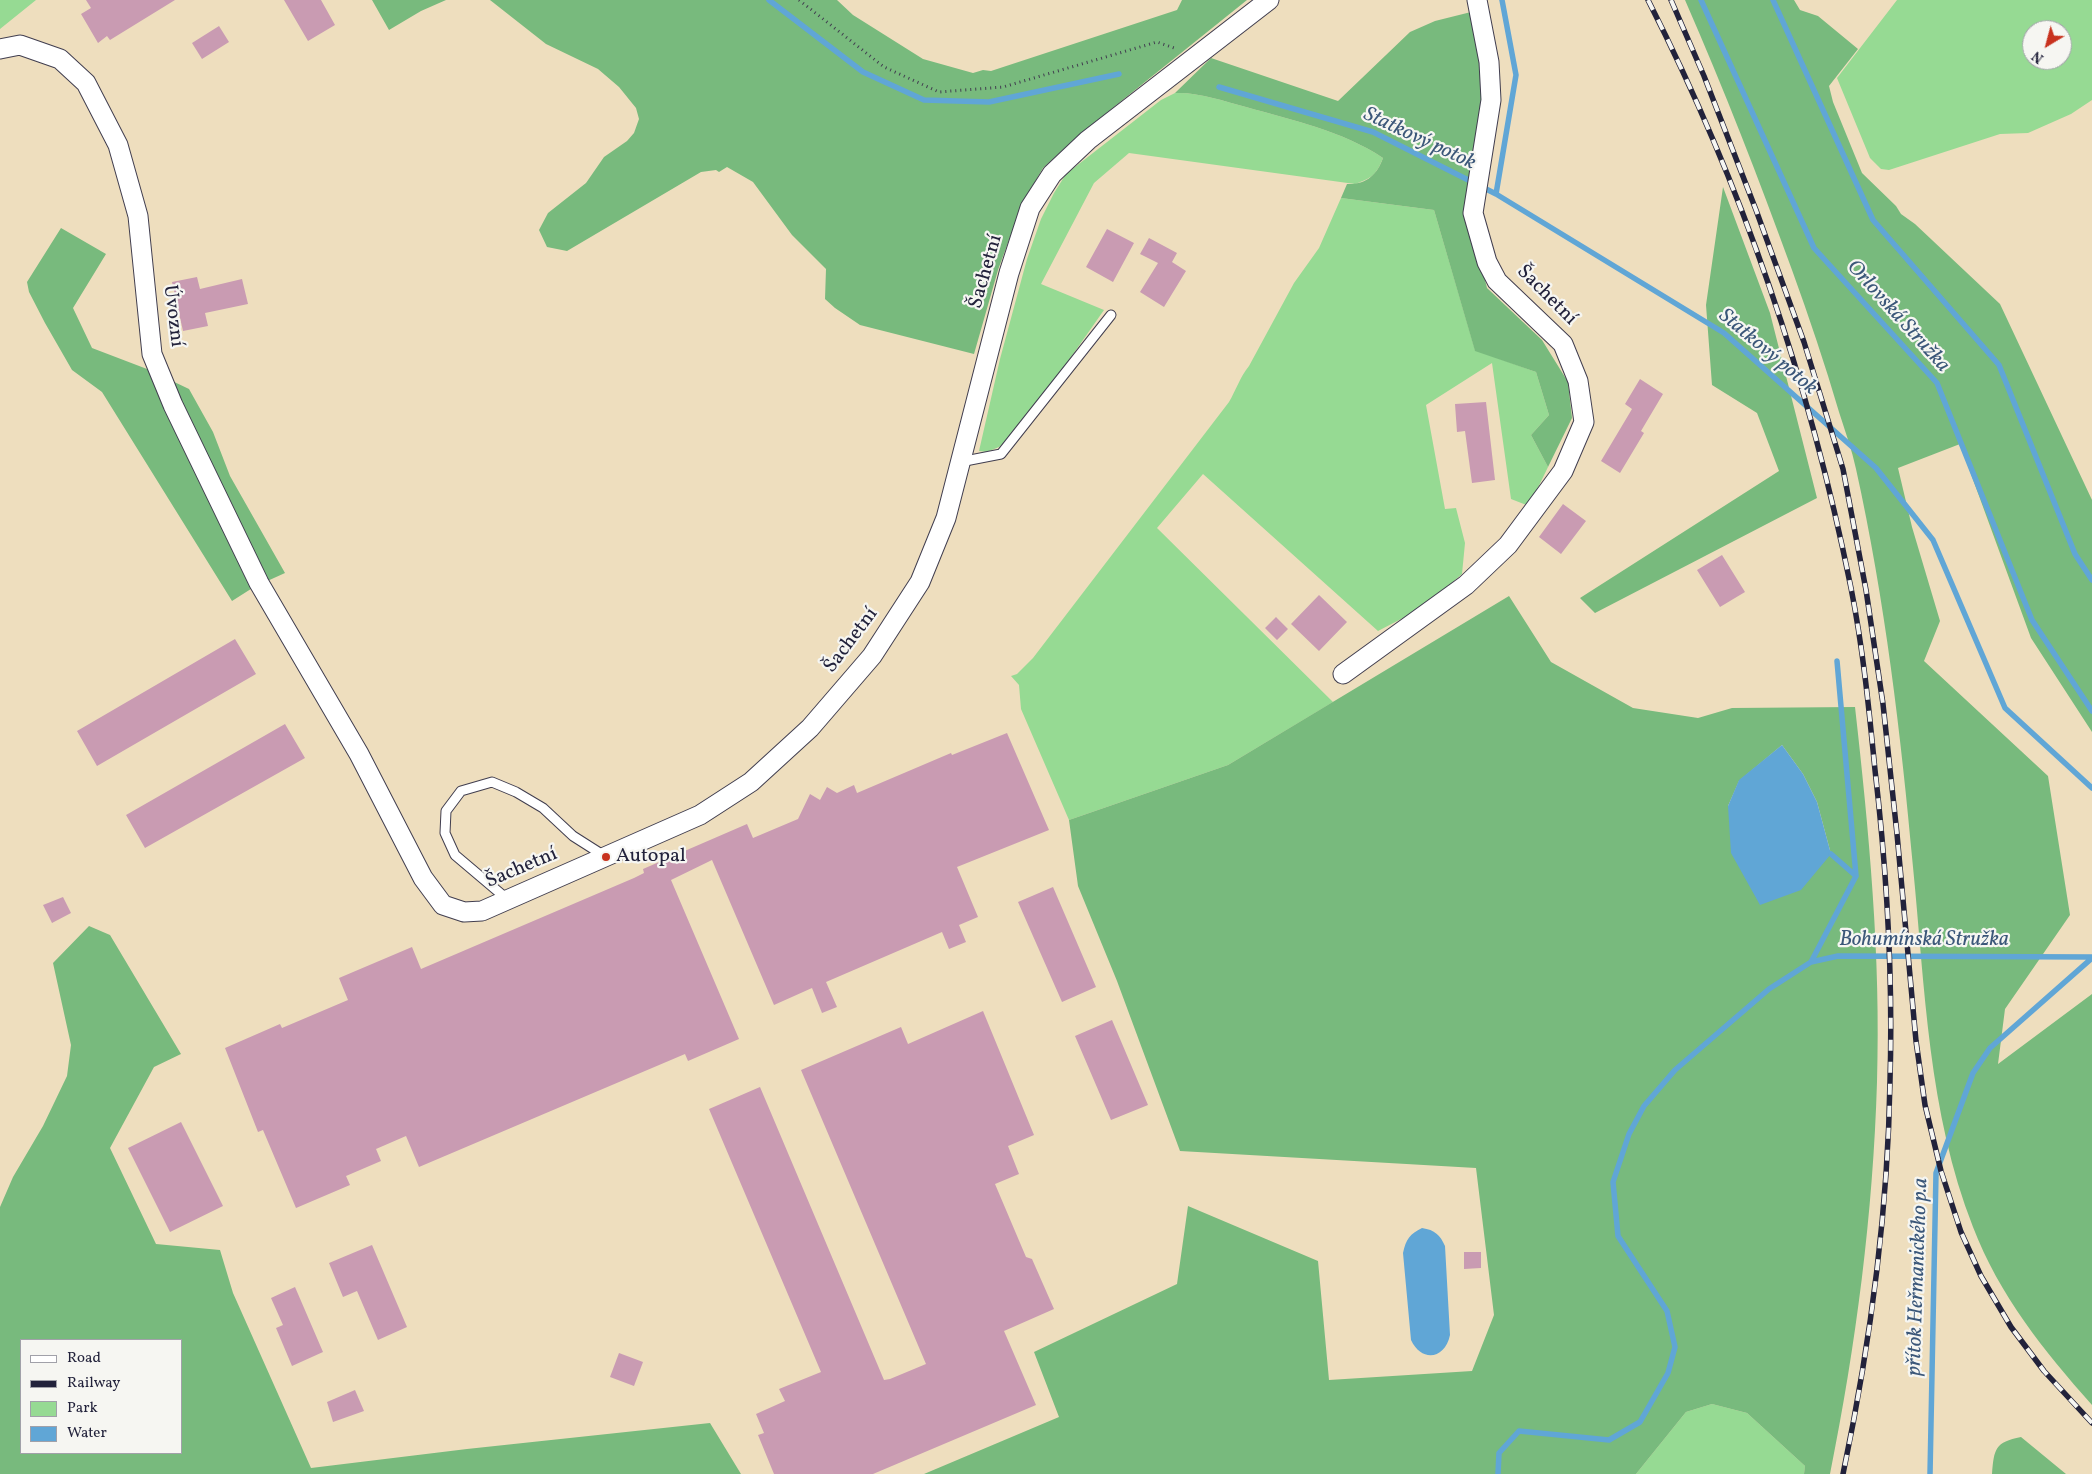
<!DOCTYPE html>
<html>
<head>
<meta charset="utf-8">
<style>
	body { margin:0 }
	#map { position:relative; width:2092px; height:1474px; overflow:hidden; background:#eedebe; font-family:Vollkorn,serif }
	canvas { display:block }
	.legend { position:absolute; left:20px; top:1339px; width:162px; height:115px; box-sizing:border-box; background:#f6f6f2; border:1px solid #a1a1a9; margin:0; padding:6px 9px; list-style:none; font-size:15px; color:#22223b }
	.legend li { display:flex; align-items:center; gap:10px; height:25px }
	.legend b { width:25px; border:1px solid #a1a1a9 }
	.north { position:absolute; left:2022px; top:20px; width:50px; height:50px; box-sizing:border-box; background:#f6f6f2; border:1px solid #a1a1a9; border-radius:50%; rotate:217deg; font-size:14px; font-weight:700; line-height:20px; text-align:center; color:#22223b }
	.north::after { content:''; display:block; margin:auto; width:18px; height:22px; background:#c8321e; clip-path:polygon(50% 0,100% 100%,50% 72%,0 100%) }
</style>
</head>
<body>
<div id="map">
<canvas width="2092" height="1474"></canvas>
<ul class="legend">
<li><b style="height:6px;background:#fff"></b>Road</li>
<li><b style="height:6px;background:#22223b"></b>Railway</li>
<li><b style="height:14px;background:#96da93"></b>Park</li>
<li><b style="height:14px;background:#60a6d6"></b>Water</li>
</ul>
<div class="north">N</div>
</div>
<script>
const ctx = document.querySelector('canvas').getContext('2d');
ctx.lineJoin = 'round';
function paint(path, color) { ctx.fillStyle = color; ctx.fill(path, 'evenodd'); }
function trace(path, color, width, dash) { ctx.strokeStyle = color; ctx.lineWidth = width; ctx.lineCap = dash ? 'butt' : 'round'; ctx.setLineDash(dash || []); ctx.stroke(path); }
function label(font, color, halo, rows, align = 'center') {
  ctx.font = font + ' Vollkorn,serif'; ctx.lineWidth = 4.5; ctx.setLineDash([]); ctx.textBaseline = 'middle'; ctx.strokeStyle = halo; ctx.fillStyle = color; for (const [text, x, y, turn = 0] of rows) {
    ctx.save(); ctx.translate(x, y); ctx.rotate((+turn || 0) * Math.PI / 180); ctx.textAlign = isNaN(turn) ? turn : align; if (halo) ctx.strokeText(text, 0, 0); ctx.fillText(text, 0, 0); ctx.restore();
  }
}
paint(new Path2D(`
	M0,0H36L0,29Z
	M1897,0H2092V100L2071,114L2028,133L2000,134L1889,170L1881,169L1870,158L1837,78ZM2032,30H2062V60H2032Z
	M1175,93C1199,92 1223,101 1246,107C1292,120 1343,131 1383,158C1376,175 1372,178 1355,184L1129,153L1094,183L1041,284L1104,310L1043,397L1010,438L999,447L987,452L979,451L1000,359L1027,259L1041,219L1054,193L1066,174L1161,100Z
	M1341,198L1434,210L1475,350L1536,372L1549,415L1531,435L1548,467L1529,506L1511,499L1492,363L1426,405L1445,509L1456,508L1465,543L1462,574L1424,607L1378,631L1203,474L1157,528L1333,702L1228,765L1069,820L1021,709L1019,685L1011,676L1017,674L1033,658L1229,402C1236,390 1240,377 1249,366L1294,283L1319,248Z
	M1712,1404L1747,1413L1805,1466L1804,1474H1636L1686,1412Z`), '#96da93');
paint(new Path2D(`
	M372,0H446L421,11L389,30Z
	M490,0H837L853,15L923,59L973,73L983,70L991,71L1177,10L1182,0H1247L1079,135L1043,168L1022,204L998,270L974,354L860,325L835,308L825,299L826,269L792,235L753,182L727,167L719,172L716,170L701,172L567,251L547,247L539,230L548,213L586,183L604,157L627,141L634,133L639,119L636,108L619,87L598,69L546,44Z
	M1685,0H1794L1800,10L1818,16L1858,49L1829,86L1833,102L1862,173L1896,206L1901,214L1915,224L2000,304L2092,500V732L2031,638L1960,444L1898,468L1912,527L1940,621L1924,661L2048,776L2070,915L2005,1009L1998,1064L2092,994V1405C2044,1351 1999,1295 1973,1227C1928,1112 1925,988 1913,867C1901,734 1885,600 1856,469C1852,450 1845,431 1839,412C1825,364 1809,317 1792,270C1759,179 1724,89 1685,0Z
	M1471,12L1485,100L1468,211L1487,288L1542,340L1568,382L1572,418L1548,467L1531,435L1549,415L1536,372L1475,351L1434,210L1341,198L1347,184C1366,185 1377,175 1383,158C1343,131 1292,120 1246,107C1223,101 1199,92 1175,93L1211,58L1338,101L1410,32L1435,21Z
	M1723,187L1770,313L1817,498L1595,613L1580,598L1779,471L1757,413L1712,385L1706,305Z
	M61,228L106,254L73,308L92,348L147,369L189,389L213,432L230,476L285,573L254,587L232,601L102,392L72,370L45,323L29,292L27,282Z
	M1509,596L1551,662L1633,708L1698,718L1732,708L1855,707C1869,831 1881,957 1877,1082C1873,1214 1856,1345 1830,1474H1804L1805,1466L1747,1413L1712,1404L1686,1412L1636,1474H924L1059,1417L1034,1352L1177,1284L1188,1206L1318,1261L1329,1380L1472,1371L1494,1315L1476,1168L1180,1151L1117,981L1078,886L1069,820L1228,765ZM1782,745L1803,774L1817,802L1831,854L1728,806L1739,781Z
	M89,926L110,935L181,1054L154,1067L110,1148L156,1244L220,1250L233,1293L311,1468L467,1449L710,1423L741,1474H0V1207L13,1177L43,1126L67,1076L71,1045L53,963ZM21,1340H181V1453H21Z
	M2021,1437L2066,1474H1992C1994,1449 1995,1442 2021,1437Z`), '#78ba7d');
paint(new Path2D(`
	M1782,745L1803,774L1817,802L1831,854L1801,890L1760,905L1731,853L1728,806L1739,780Z
	M1422,1228C1435,1230 1440,1235 1445,1246L1450,1335C1445,1359 1422,1363 1411,1340L1403,1253C1406,1239 1410,1234 1422,1228Z`), '#60a6d6');
trace(new Path2D(`
	M769,0L863,72L924,100L989,102L1119,74
	M1701,0L1814,248L1937,383L2032,620L2092,711
	M1773,0L1873,220L1999,365L2075,554L2092,580
	M1219,87L1373,132L1496,194L1724,333L1876,468L1933,540L2005,708L2092,788
	M1496,194L1516,75L1502,0
	M1831,854L1856,876
	M1811,962L1856,876L1837,661
	M1498,1474L1499,1453L1519,1431L1609,1440L1640,1422L1668,1373L1675,1347L1667,1311L1618,1236L1613,1182L1629,1134L1644,1106L1675,1070L1769,989L1811,962L1838,956L2092,957
	M1930,1474L1936,1173L1973,1073L1990,1048L2092,958`), '#60a6d6', 5.5);
paint(new Path2D(`
	M86,0H175L110,40L107,36L98,43L81,14L91,8Z
	M284,0H321L335,25L308,41Z
	M219,26L229,42L202,59L192,43Z
	M1107,229L1134,243L1113,282L1086,267Z
	M1149,238L1177,253L1172,262L1186,271L1164,307L1140,292L1158,263L1140,254Z
	M197,277L200,289L242,279L248,304L205,313L208,326L183,331L172,282Z
	M1640,379L1663,394L1641,431L1644,433L1620,473L1601,461L1632,409L1625,404Z
	M1486,402L1495,480L1472,483L1465,431L1457,432L1455,404Z
	M1563,504L1586,521L1561,554L1539,537Z
	M1722,555L1745,592L1720,607L1697,570Z
	M1319,595L1347,622L1319,651L1291,624Z
	M1276,617L1288,629L1277,640L1265,628Z
	M235,639L256,674L97,766L77,731Z
	M285,724L305,758L145,848L126,815Z
	M1007,733L1049,830L957,867L978,917L959,925L966,942L949,949L942,932L826,982L837,1007L822,1013L812,988L774,1005L712,860L671,880L739,1039L688,1061L685,1054L419,1167L406,1136L376,1149L381,1161L346,1176L350,1185L296,1208L263,1130L258,1132L225,1048L280,1024L282,1028L348,1000L339,978L412,947L421,969L634,878L644,873L643,869L747,824L753,838L798,819L810,794L820,800L827,787L837,793L854,785L857,793L951,753L952,755Z
	M1053,887L1096,987L1062,1002L1018,902Z
	M63,897L71,913L52,923L43,905Z
	M983,1011L1034,1135L1008,1146L1019,1174L995,1184L1026,1257L1032,1259L1054,1309L1004,1331L1036,1405L873,1474H774L758,1435L764,1433L756,1414L785,1401L779,1389L821,1372L709,1109L760,1087L884,1380L890,1379L926,1364L801,1070L901,1027L908,1044Z
	M1112,1020L1148,1105L1111,1120L1075,1036Z
	M181,1122L223,1206L170,1232L128,1148Z
	M372,1245L407,1327L378,1340L357,1291L343,1297L329,1263Z
	M1464,1252H1481V1268L1464,1269Z
	M295,1287L323,1352L292,1366L276,1328L283,1325L271,1298Z
	M619,1353L643,1362L634,1386L610,1377Z
	M355,1390L364,1411L333,1422L327,1402Z`), '#c99bb2');
const lane = new Path2D(`
	M960,462L1001,454L1111,315
	M507,899L455,855L445,833L446,811L461,791L492,782L516,792L543,808L573,836L606,857`);
const street = new Path2D(`
	M0,49L20,45L60,59L86,83L118,145L138,216L152,354L173,405L259,583L359,754L423,878L443,905L464,912L482,911L700,815L751,782L810,728L872,656L920,582L946,518L1009,273L1030,208L1052,174L1088,140L1269,0
	M1343,674L1466,585L1508,545L1563,471L1584,422L1578,381L1563,344L1497,281L1487,262L1473,213L1491,100L1489,62L1477,0`);
trace(lane, '#413e4f', 11);
trace(street, '#413e4f', 21);
trace(new Path2D(`
	M799,0L884,67L939,92L1003,87L1157,42L1177,49`), '#413e4f', 3, [1, 4]);
trace(lane, '#fff', 9);
trace(street, '#fff', 19);
const rail = new Path2D(`
	M1648,0C1742,185 1810,384 1851,588C1863,648 1869,709 1875,770C1887,873 1893,978 1890,1081C1888,1213 1870,1345 1843,1474
	M1671,0L1704,76L1756,210L1804,342L1843,469L1866,590L1883,704L1897,834L1916,1041L1925,1105L1941,1171L1961,1232L1981,1276L2011,1327L2044,1371L2092,1423`);
trace(rail, '#22223b', 5.5);
trace(rail, '#f6f6f2', 4, [11]);
for (const [x, y, r, color] of [
	[606,857,5,"#c8321e"]
]) { const dot = new Path2D(); dot.arc(x, y, r, 0, 2 * Math.PI); ctx.fillStyle = color; ctx.fill(dot); trace(dot, '#f6f6f2', 2); }
label('20px', '#22223b', '#f6f6f2', [
	["Šachetní",987,272,-74],
	["Šachetní",1546,296,45],
	["Úvozní",172,316,83],
	["Šachetní",852,641,-53],
	["Šachetní",522,869,-23]
]);
label('20px', '#22223b', '#f6f6f2', [
	["Autopal",616,857]
], 'left');
label('italic 21px', '#3b5779', '#f6f6f2', [
	["Statkový potok",1419,140,25],
	["Orlovská Stružka",1897,317,48],
	["Statkový potok",1767,353,40],
	["Bohumínská Stružka",1924,941],
	["přítok Heřmanického p.a",1919,1277,-88]
]);
</script>
</body>
</html>
